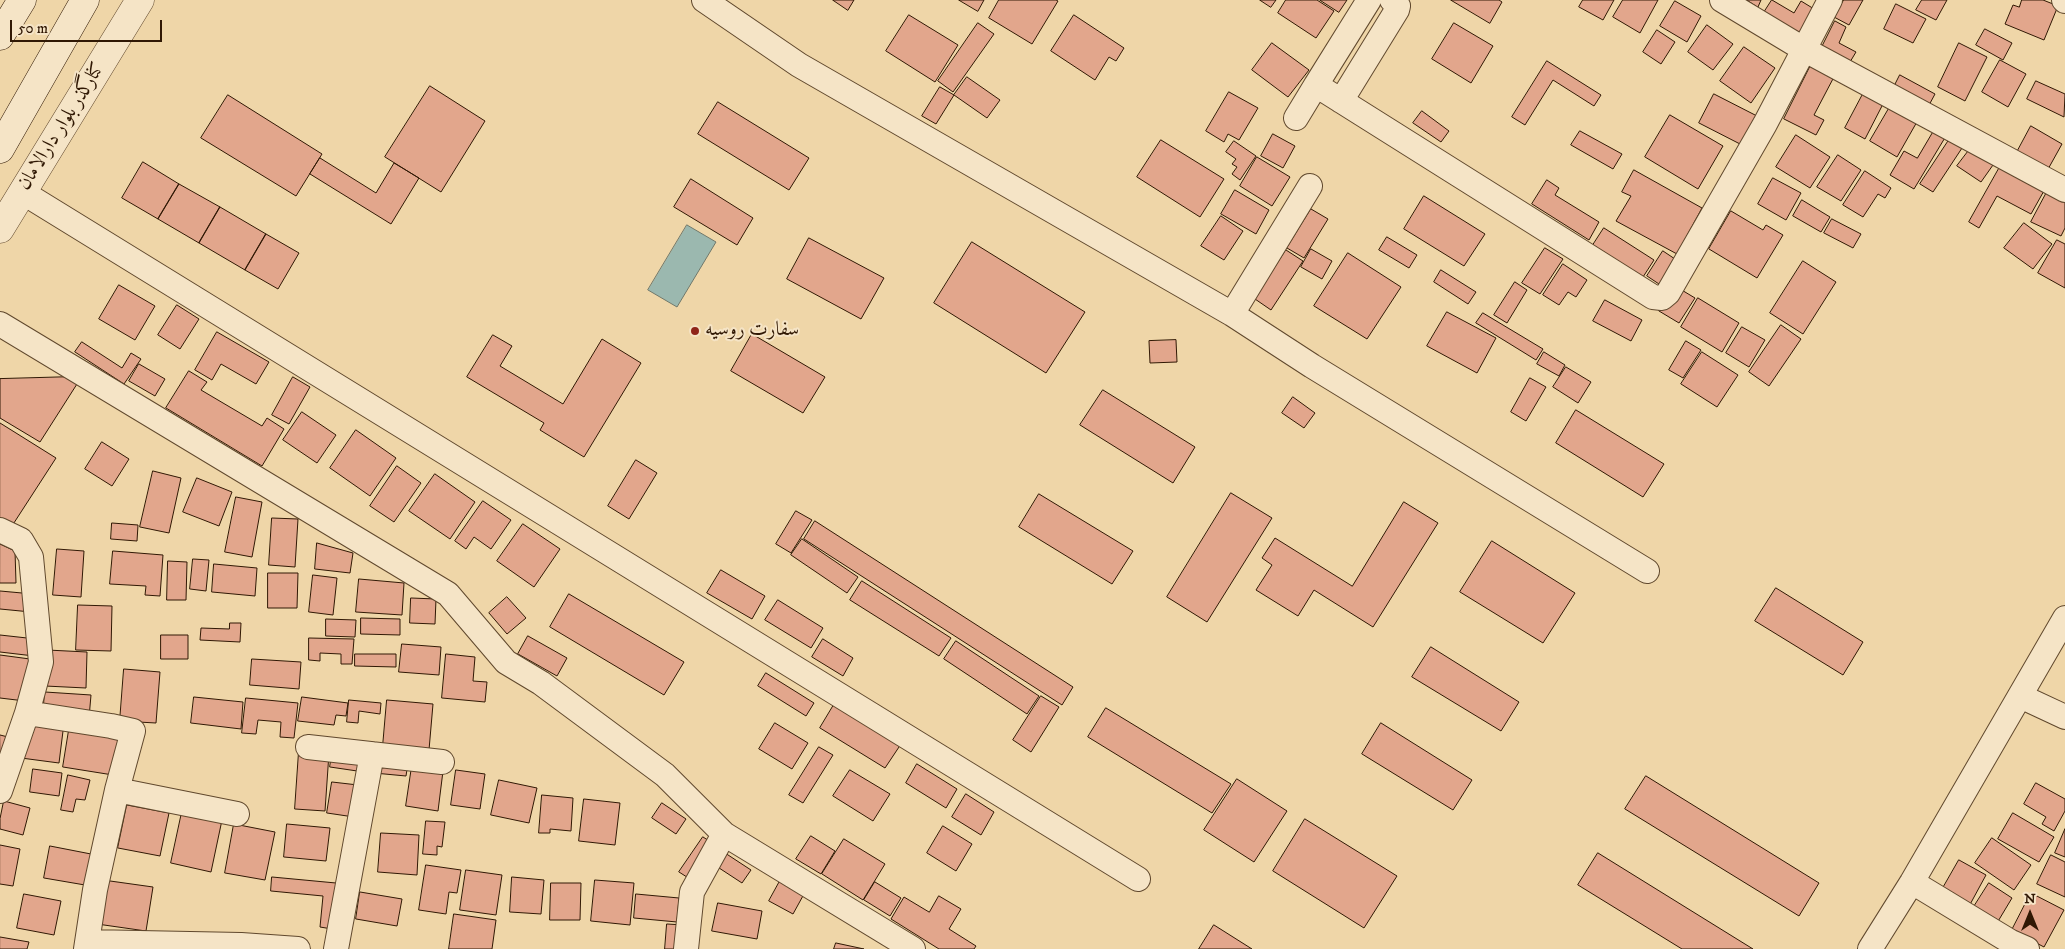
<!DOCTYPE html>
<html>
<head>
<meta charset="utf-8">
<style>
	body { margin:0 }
	#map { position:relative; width:2065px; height:949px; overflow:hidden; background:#efd6a8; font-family:"IM FELL DW Pica",serif }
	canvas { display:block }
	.north { position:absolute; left:2005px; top:889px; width:50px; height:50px; -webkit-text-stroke:4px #f5e4c6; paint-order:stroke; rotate:0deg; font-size:14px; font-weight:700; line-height:20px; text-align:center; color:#301804 }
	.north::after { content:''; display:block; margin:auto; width:18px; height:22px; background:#301804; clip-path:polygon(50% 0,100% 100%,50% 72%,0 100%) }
	.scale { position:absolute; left:10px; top:20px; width:152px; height:22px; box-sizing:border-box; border:2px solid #301804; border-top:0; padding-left:6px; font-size:15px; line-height:18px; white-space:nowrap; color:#301804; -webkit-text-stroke:4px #f5e4c6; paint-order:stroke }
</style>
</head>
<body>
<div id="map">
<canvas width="2065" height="949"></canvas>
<div class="north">N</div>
<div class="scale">50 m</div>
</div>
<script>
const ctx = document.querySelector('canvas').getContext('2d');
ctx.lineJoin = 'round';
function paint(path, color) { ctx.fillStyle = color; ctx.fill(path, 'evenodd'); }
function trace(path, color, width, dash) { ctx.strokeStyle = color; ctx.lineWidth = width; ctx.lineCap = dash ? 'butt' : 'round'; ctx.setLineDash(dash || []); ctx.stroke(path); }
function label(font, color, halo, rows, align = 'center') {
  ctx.font = font + ' "IM FELL DW Pica",Amiri,serif'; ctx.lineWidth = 4; ctx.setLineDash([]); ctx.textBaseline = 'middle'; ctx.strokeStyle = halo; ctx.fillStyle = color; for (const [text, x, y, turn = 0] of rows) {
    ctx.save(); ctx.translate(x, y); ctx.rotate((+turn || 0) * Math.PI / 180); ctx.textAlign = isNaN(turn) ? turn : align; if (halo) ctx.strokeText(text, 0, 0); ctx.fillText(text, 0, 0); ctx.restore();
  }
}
const water = new Path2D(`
	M687,225L716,242L677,307L648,290Z`);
paint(water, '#9bb8af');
trace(water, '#70786b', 1);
const building = new Path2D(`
	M833,0H854L848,10Z
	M959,0H984L978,11Z
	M999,0H1056L1058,1L1032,44L989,18Z
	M1260,0H1276L1271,7Z
	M1286,0H1317L1334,11L1316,38L1278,13Z
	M1320,0H1347L1339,12Z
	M1451,0H1499L1502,2L1490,23Z
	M1583,0H1614L1603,20L1579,7Z
	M1623,0H1658L1640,33L1613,17Z
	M1747,0H1761L1758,7Z
	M1772,0L1794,13L1801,1L1819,12L1803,38L1763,14Z
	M1844,0H1863L1849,25L1834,17Z
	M1922,0H1947L1936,20L1916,10Z
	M2022,0H2043L2058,6L2044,40L2005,24L2013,5L2019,7Z
	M1675,1L1701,16L1687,42L1660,26Z
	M1896,4L1926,19L1913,43L1884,29Z
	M909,15L958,45L935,82L886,51Z
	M1074,15L1124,48L1116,61L1109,57L1095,80L1051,51Z
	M1835,21L1846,27L1839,43L1856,52L1850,62L1822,47Z
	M978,23L994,34L953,92L938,81Z
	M1454,23L1493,46L1471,83L1432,59Z
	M1707,25L1733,44L1713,70L1688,52Z
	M1985,29L2012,43L2003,60L1976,45Z
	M1657,30L1675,42L1661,64L1643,52Z
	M1272,43L1309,70L1288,97L1252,70Z
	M1959,43L1987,57L1965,101L1938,87Z
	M1744,47L1775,68L1751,103L1720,81Z
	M2000,60L2026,74L2008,107L1982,92Z
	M1547,61L1601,95L1594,106L1553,80L1525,125L1512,117Z
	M1812,63L1835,75L1814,115L1824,120L1816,135L1784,119Z
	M1900,75L1935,94L1928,107L1893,89Z
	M967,77L1000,100L987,118L954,95Z
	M2036,81L2065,94L2064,117L2027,99Z
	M430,86L485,121L441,192L385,157Z
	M940,87L954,95L936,124L922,116Z
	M1229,92L1258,108L1239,140L1228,134L1224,142L1206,131Z
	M1714,94L1757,116L1742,145L1699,123Z
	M1863,94L1883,104L1865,139L1845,128Z
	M228,95L322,154L296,196L201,138Z
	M718,102L809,158L789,190L698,134Z
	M1891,105L1918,120L1897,157L1870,141Z
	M1422,111L1449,131L1441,142L1413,123Z
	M1670,115L1723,146L1698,189L1645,157Z
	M2031,126L2062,144L2047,171L2016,154Z
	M1935,129L1946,136L1914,189L1890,175L1904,151L1917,158Z
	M1580,131L1622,154L1613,169L1571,145Z
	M1273,134L1295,146L1283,168L1261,156Z
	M1796,135L1830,157L1810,188L1776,167Z
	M1951,137L1964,145L1933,192L1920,184Z
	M1161,140L1224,179L1200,217L1137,177Z
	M1234,141L1256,156L1240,180L1232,174L1237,167L1232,164L1236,159L1226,152Z
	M1970,149L1993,165L1981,182L1957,166Z
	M1838,155L1861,170L1841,201L1817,187Z
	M1257,157L1290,177L1272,206L1240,186Z
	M320,158L376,193L394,163L419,178L391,224L310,174Z
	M143,162L179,184L158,219L122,198Z
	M2001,165L2045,189L2031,214L1997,196L1979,228L1969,222Z
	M1634,170L1702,208L1677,254L1616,221L1631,196L1622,192Z
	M1865,171L1891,188L1885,198L1878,194L1863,217L1843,205Z
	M1773,178L1801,193L1786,220L1758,204Z
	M691,179L753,218L737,245L674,207Z
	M1547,180L1559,188L1555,195L1599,222L1589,240L1532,204Z
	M179,184L220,207L199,243L158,219Z
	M1235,190L1269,210L1256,234L1221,214Z
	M2047,192L2065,201V228L2061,236L2031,222Z
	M1424,196L1485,234L1464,266L1404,229Z
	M1802,200L1830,217L1821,232L1793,216Z
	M220,207L266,234L245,270L199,243Z
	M1311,209L1328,219L1304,258L1287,248Z
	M1731,211L1763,230L1766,225L1783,235L1757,278L1709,249Z
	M1221,216L1243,231L1224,260L1201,246Z
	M1832,219L1861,234L1853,248L1824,233Z
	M2024,223L2052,244L2033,269L2004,248Z
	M1604,228L1654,260L1643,277L1593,245Z
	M266,234L299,253L278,289L245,270Z
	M1387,237L1417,255L1409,268L1379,250Z
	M809,238L884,278L861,319L787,279Z
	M2057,240L2065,244V288L2038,273Z
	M972,242L1085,312L1046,373L934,303Z
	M1545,248L1563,259L1540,294L1522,283Z
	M1311,249L1332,261L1322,279L1301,267Z
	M1286,250L1303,261L1271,310L1255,299Z
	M1663,251L1678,261L1662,286L1647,276Z
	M1348,253L1401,287L1367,339L1314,306Z
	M1803,261L1836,282L1803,334L1770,313Z
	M1563,264L1587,280L1576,297L1568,292L1559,305L1543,295Z
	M1441,270L1476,292L1468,304L1434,282Z
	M1515,282L1527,290L1507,323L1494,315Z
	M119,285L155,306L135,340L99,319Z
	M1675,286L1695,298L1679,323L1659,311Z
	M1698,298L1739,323L1722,352L1681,327Z
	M1605,300L1642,320L1631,341L1593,321Z
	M177,305L199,319L180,349L158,335Z
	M1447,312L1496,338L1477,373L1427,346Z
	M1483,313L1543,349L1536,360L1476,323Z
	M1781,325L1801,339L1769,386L1749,372Z
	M1742,327L1765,340L1749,367L1726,353Z
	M217,332L269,362L256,384L221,364L212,380L195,370Z
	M752,334L825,377L803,413L731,371Z
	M493,335L512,346L500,366L563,404L602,339L641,363L584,457L540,430L544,423L467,377Z
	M1176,340L1177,362L1150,363L1149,341Z
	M1686,341L1701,350L1683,378L1669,370Z
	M82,342L122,368L131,353L141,359L124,384L75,352Z
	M1544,352L1565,365L1559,376L1537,364Z
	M1702,352L1738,375L1717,407L1681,384Z
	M139,364L165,379L155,396L129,381Z
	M1566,367L1591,382L1578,403L1553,387Z
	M189,371L207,382L201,390L262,426L267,418L284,429L262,466L166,408Z
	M65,377L77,384L40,442L0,418V379Z
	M293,377L310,387L289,424L272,415Z
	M1530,378L1546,387L1526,421L1511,412Z
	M1103,390L1195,447L1173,483L1080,425Z
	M1293,397L1315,413L1304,428L1282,413Z
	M1576,410L1664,464L1643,497L1556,443Z
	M302,412L336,435L317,463L283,440Z
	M0,423L56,458L10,529L0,523Z
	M356,430L396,458L370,496L330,468Z
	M102,442L129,459L112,486L85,469Z
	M636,460L657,473L629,519L608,506Z
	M397,466L421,483L394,522L370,506Z
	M153,471L181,478L169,533L140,527Z
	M435,474L475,502L450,539L409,511Z
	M197,478L232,492L219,526L183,512Z
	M1231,493L1272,518L1207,622L1167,597Z
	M1039,494L1133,551L1112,584L1019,527Z
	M236,497L262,502L252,557L225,552Z
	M483,501L511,520L491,549L474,537L466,549L455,541Z
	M1404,502L1438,523L1373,627L1314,590L1298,616L1256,590L1272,565L1262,558L1275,538L1352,586Z
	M796,511L812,520L791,553L776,544Z
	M272,518L298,519L295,567L269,565Z
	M815,521L1073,687L1062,705L804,539Z
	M112,523L138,525L137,541L111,539Z
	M523,524L560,549L534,587L497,561Z
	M802,539L858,577L847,593L791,555Z
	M1492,541L1575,593L1543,643L1460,592Z
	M317,543L353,553L350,573L315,569Z
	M0,544L15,551L16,583H0Z
	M57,549L84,551L81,597L53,595Z
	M113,551L163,555L160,596L145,595L146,586L110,584Z
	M193,559L209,560L206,591L190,589Z
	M168,561L187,562L186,600H167Z
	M214,564L257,568L255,596L212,592Z
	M721,570L765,596L752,619L707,593Z
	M268,573H298L297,608H268Z
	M313,575L337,578L333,615L309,612Z
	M359,579L404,583L402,615L356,612Z
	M862,581L951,638L939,656L850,600Z
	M1776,588L1863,642L1843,675L1755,621Z
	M0,591L33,594L31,612L0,609Z
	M569,594L684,662L664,695L550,627Z
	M507,597L526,618L507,634L489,613Z
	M411,598L436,599L435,624L410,623Z
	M778,600L823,628L811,648L765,620Z
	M78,605L112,606L111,651L76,650Z
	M361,618L400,619V635L361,634Z
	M326,619L356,620L355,637L326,636Z
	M230,623H241L240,642L200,640L201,628L229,629Z
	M0,635L36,639L34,656L0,652Z
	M161,635H188V659H161Z
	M528,636L567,658L557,676L518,654Z
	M309,638L354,639L352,664H341V654L320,653V661L309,660Z
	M823,639L853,658L843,676L812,657Z
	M956,641L1039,696L1027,714L944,659Z
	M402,644L441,647L439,675L399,672Z
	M1431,647L1519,702L1501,731L1412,677Z
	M47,650L87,652L86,688L45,686Z
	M355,654H396V667L355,666Z
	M446,654L475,657L473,681L487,682L485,702L442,698Z
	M0,655L30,659L25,701L0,698Z
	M252,659L301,662L299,689L250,685Z
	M124,669L160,672L156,723L120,721Z
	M766,673L814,703L806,716L758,686Z
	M45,692L91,695L89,718L43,715Z
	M1041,696L1059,707L1031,752L1013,740Z
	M194,697L243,702L241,729L191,723Z
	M302,697L348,703L346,716L336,715L334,725L298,721Z
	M246,698L298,703L294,738L280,737L281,722L258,720L256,734L242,733Z
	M349,700L381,703L380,714L359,711L358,723L347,722Z
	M387,700L433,704L429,750L383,746Z
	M835,703L901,744L885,768L820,728Z
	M1106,708L1231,784L1212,813L1088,737Z
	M26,718L64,723L59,763L21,758Z
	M775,723L808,743L792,769L759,749Z
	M1381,723L1472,780L1453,810L1362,754Z
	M69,730L120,738L113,775L63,767Z
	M0,735L8,737L0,767Z
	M819,747L833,755L803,803L789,795Z
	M299,751L329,753L325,811L295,809Z
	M332,754L366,759L364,772L330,767Z
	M376,759L408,763L406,776L374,773Z
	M917,764L957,789L946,808L906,783Z
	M412,766L443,771L438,811L406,806Z
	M33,769L62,773L59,796L30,792Z
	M456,770L485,774L480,809L451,805Z
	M850,770L890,794L873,821L833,796Z
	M68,775L90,780L85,800L76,799L73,812L61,810Z
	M1646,776L1819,883L1799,916L1625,809Z
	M1237,779L1287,811L1254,862L1204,830Z
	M499,780L537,788L529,823L491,815Z
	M332,782L358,785L354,817L327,813Z
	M2036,783L2065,799V811L2054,831L2042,824L2046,817L2024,804Z
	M966,794L994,812L981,835L952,817Z
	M542,795L573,798L571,831L550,829V833H539Z
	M584,799L620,803L615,845L579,841Z
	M4,801L30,808L23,835L0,829V819Z
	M662,803L686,819L676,834L652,818Z
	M127,805L169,813L160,856L118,848Z
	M182,812L222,820L211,872L171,863Z
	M2013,813L2054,837L2039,862L1998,839Z
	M1305,819L1397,876L1364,928L1273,871Z
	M426,821L445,822L442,847L437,846V855L423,854Z
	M234,824L275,832L265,880L225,873Z
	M287,824L330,828L326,861L284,857Z
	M943,826L972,844L956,871L927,853Z
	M2065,829V857L2055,853Z
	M381,833L419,835L417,875L378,872Z
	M811,836L835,851L821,874L796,859Z
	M703,837L714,844L690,879L679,872Z
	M1992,838L2031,865L2014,890L1975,863Z
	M844,839L885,864L863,900L822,874Z
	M0,845L20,849L13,886L0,884Z
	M50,846L91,854L85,885L44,878Z
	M722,851L751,870L742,883L713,864Z
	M1598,853L1753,949H1682L1578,885Z
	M2051,855L2065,862V897L2037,884Z
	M1959,860L1986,875L1967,910L1939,895Z
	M426,865L461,870L457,893L449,892L446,914L419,910Z
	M466,870L502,875L496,915L460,910Z
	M272,877L336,883L332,929L320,927L323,896L271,891Z
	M512,877L544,880L541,914L510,912Z
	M103,880L153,887L146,931L97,924Z
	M595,880L634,883L630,925L591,921Z
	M780,881L804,894L793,914L769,901Z
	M875,882L901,898L890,916L864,900Z
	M551,883H581L580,920H550Z
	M1989,883L2012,898L1994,928L1970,913Z
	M360,892L402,899L397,926L356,919Z
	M2031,893L2064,910L2044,947L2012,930Z
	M24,894L61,901L54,935L17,928Z
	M636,894L679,898L677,922L634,918Z
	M939,896L961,909L949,929L976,946L974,949H939L891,919L904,897L929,912Z
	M718,903L762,911L757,939L712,931Z
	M454,914L496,920L492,949H449Z
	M667,924L684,925L683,949H665Z
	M1214,925L1252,949H1199Z
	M0,937L29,942L27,949H0Z
	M836,943L864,949H834Z`);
paint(building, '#e2a68c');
trace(building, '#301804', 1);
const minor = new Path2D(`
	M704,0L799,65L1232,314L1312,366L1647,571
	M1369,0L1316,85L1653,297L1662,298L1668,293L1765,124L1830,0
	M1722,0L1805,50L2065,190
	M2064,0L2065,1
	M1341,101L1397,10L1398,6L1392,0
	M1296,118L1316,85
	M22,192L1138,879
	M1232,314L1310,186
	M0,324L448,594L506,662L541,683L665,775L724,834L913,949
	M0,530L21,540L31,557L41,662L27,713L0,791
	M2020,696L2065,717
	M27,713L111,726L133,731L117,790L95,890L86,949
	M308,747L442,762
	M117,790L237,814
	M1912,882L2011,942L2027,949
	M88,942L241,945L298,949
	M336,949L372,754
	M686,949L692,892L724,834
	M1870,949L1912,882L2065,618`);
const tertiary = new Path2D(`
	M0,229L140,0`);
const secondary = new Path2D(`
	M0,36L22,0
	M0,149L85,0`);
trace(minor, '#60482d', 26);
trace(tertiary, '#60482d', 29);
trace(secondary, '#301804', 29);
trace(minor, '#f5e4c6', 24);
trace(tertiary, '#f5e4c6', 28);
trace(secondary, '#f5e4c6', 28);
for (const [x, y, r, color] of [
	[695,331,5,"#8f2418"]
]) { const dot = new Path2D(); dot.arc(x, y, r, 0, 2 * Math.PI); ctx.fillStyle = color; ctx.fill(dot); trace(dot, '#f5e4c6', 2); }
label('20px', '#301804', '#f5e4c6', [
	["کنارگذر بلوار دارالامان",62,127,-58]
]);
label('20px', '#301804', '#f5e4c6', [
	["سفارت روسیه",705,331]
], 'left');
</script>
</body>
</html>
